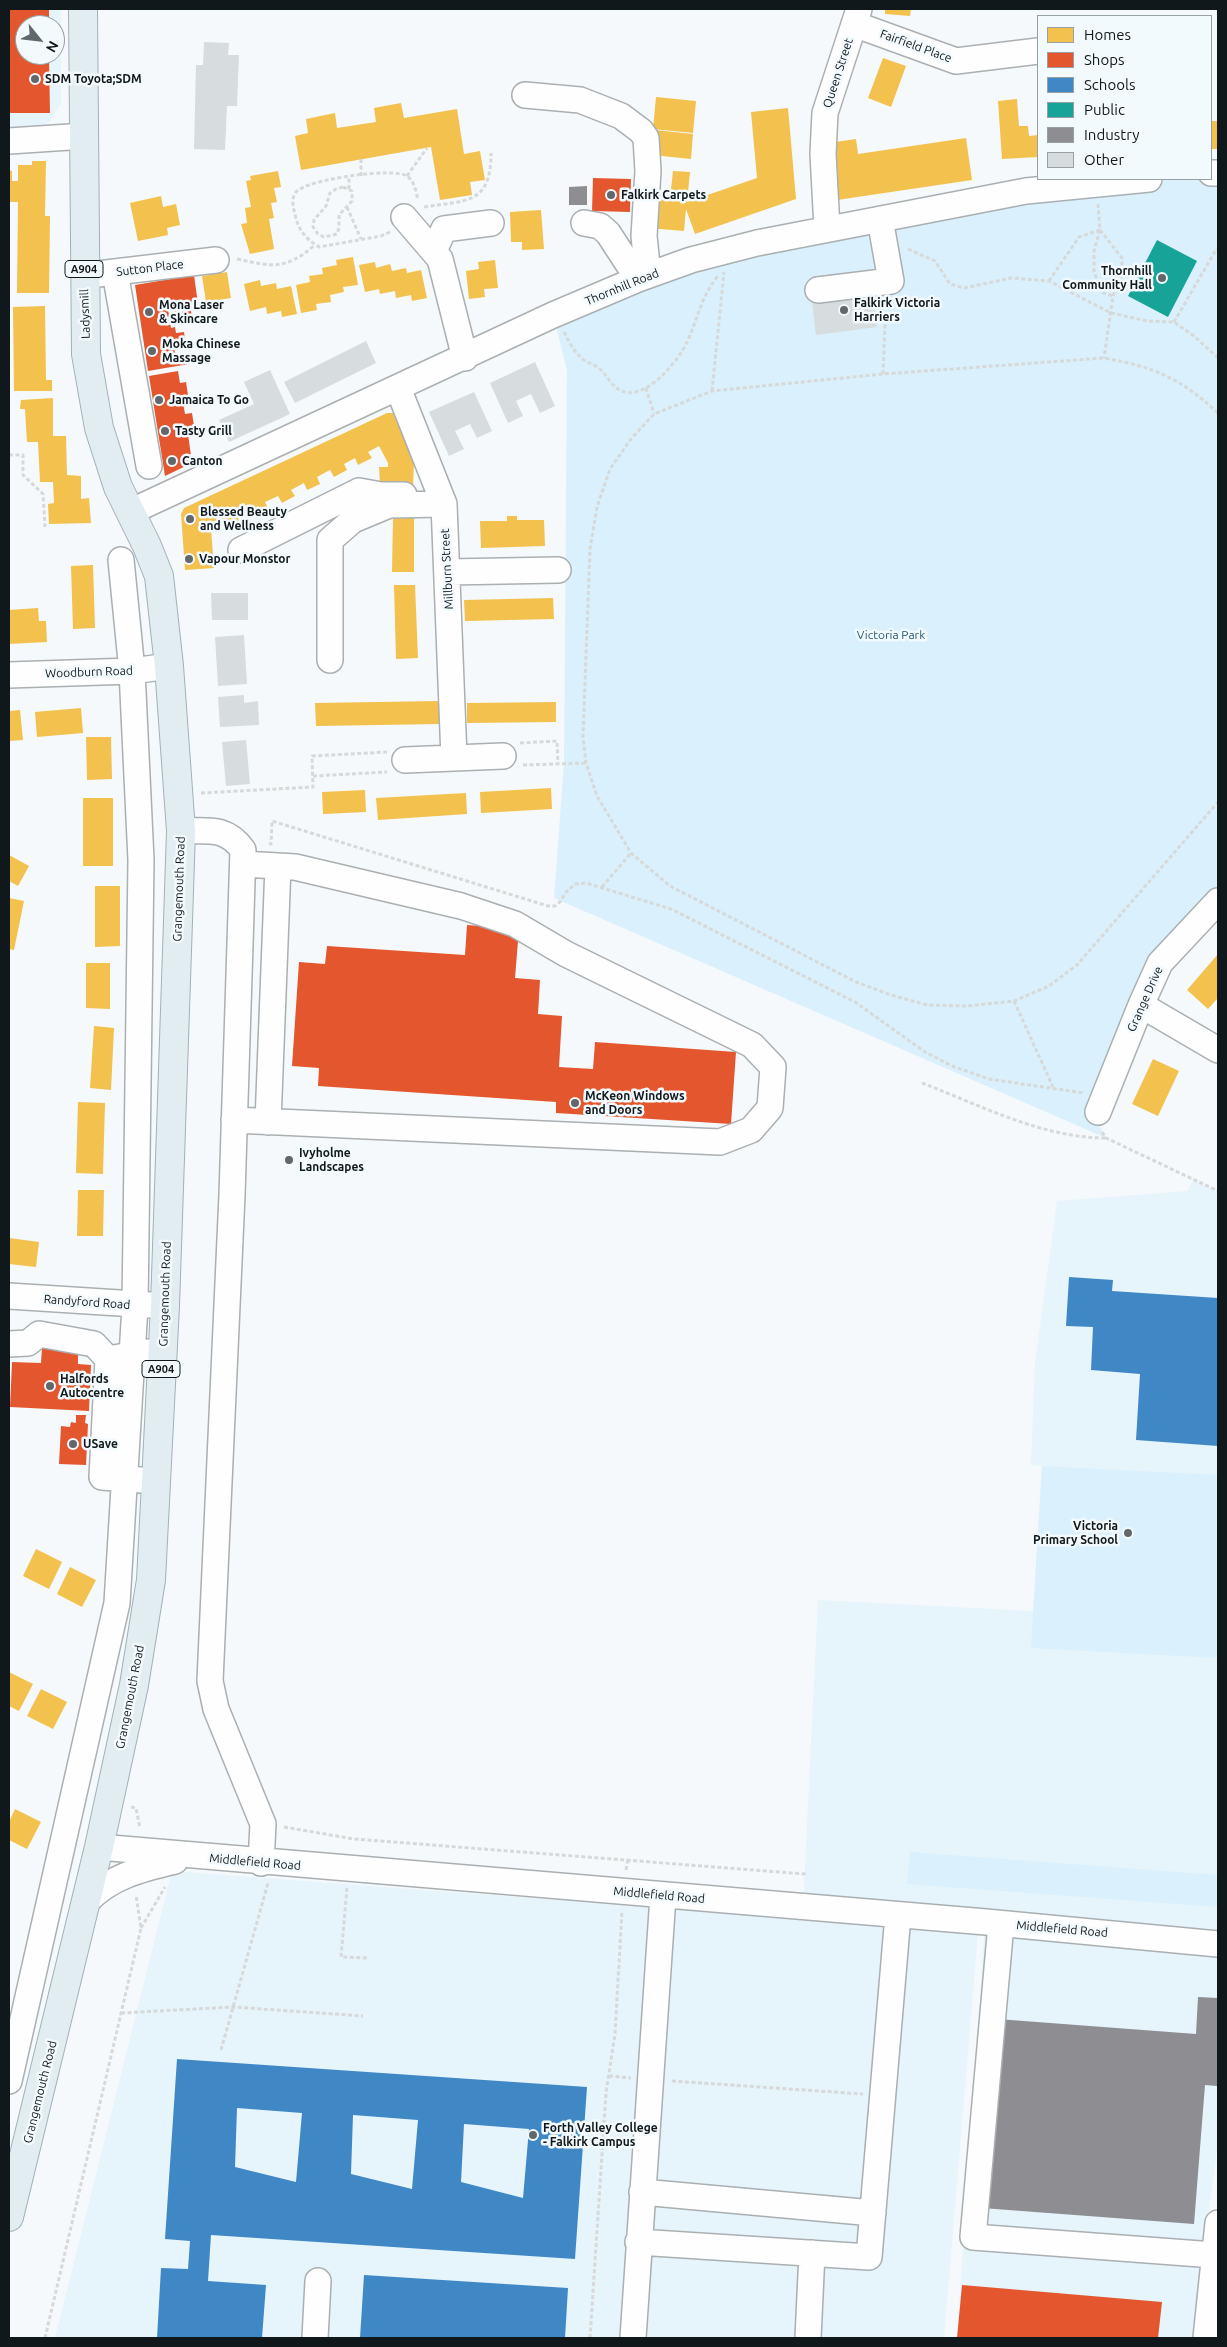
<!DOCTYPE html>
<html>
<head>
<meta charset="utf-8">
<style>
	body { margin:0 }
	#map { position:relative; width:1227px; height:2347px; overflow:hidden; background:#f5f9fb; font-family:Ubuntu,sans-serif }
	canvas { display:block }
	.frame { position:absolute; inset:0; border:10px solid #11181c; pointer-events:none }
	.legend { position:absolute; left:1037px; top:15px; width:175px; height:165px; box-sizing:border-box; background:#f2fafe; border:1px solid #98a0a4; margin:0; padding:6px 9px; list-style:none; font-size:15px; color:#11181c }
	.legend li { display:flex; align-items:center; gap:10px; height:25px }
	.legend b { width:25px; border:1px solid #98a0a4 }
	.north { position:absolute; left:15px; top:15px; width:50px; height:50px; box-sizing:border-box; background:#f2fafe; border:1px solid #98a0a4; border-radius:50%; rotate:119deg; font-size:14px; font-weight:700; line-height:20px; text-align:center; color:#11181c }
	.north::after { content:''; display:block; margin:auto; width:18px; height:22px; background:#61676a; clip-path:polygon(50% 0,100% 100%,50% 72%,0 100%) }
</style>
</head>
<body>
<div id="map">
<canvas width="1227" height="2347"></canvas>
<div class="frame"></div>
<ul class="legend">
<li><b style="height:14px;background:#f2c14e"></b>Homes</li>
<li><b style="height:14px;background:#e4572e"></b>Shops</li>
<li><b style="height:14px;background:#3f88c5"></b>Schools</li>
<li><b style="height:14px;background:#17a398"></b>Public</li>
<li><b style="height:14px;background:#8d8d92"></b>Industry</li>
<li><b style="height:14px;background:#d7dcdf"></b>Other</li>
</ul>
<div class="north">N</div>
</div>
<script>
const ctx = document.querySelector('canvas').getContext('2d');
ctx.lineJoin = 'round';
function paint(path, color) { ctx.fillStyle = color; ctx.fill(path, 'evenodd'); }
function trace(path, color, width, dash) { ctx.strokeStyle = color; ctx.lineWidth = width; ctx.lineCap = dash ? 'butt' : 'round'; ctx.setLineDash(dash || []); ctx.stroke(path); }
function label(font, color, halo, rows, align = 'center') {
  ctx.font = font + ' Ubuntu,sans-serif'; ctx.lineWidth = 5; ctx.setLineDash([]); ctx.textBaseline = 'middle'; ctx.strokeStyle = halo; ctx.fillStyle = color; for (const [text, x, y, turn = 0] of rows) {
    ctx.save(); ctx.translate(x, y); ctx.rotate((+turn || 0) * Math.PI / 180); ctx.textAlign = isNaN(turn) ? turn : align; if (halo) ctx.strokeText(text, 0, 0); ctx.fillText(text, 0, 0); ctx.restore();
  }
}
paint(new Path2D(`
	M9,9H61V103L50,121L39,128L9,129ZM25,25H55V55H25Z
	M1193,1180L1218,1191V2143L1192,2338H957L985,1922L803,1907L818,1600L1033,1611L1042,1466L1031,1465L1035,1363L1057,1201L1188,1191Z
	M172,1871L978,1932L944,2338H55Z`), '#e6f4fc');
paint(new Path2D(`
	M1218,173V901L1160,963L1098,1112L1099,1125L1106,1138L554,898L564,763L567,370L553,315L638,279L1149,179H1211Z
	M1042,1466L1218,1475V1658L1031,1648Z
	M910,1852L1218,1875V1907L907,1884Z`), '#daf0fc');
paint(new Path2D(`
	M885,9H911L910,16L885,14Z
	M883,58L906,66L891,107L868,98Z
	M656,97L696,101L693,133L653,129Z
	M1017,99L1019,126H1028L1029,136L1038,135V157L1002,159L998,101Z
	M401,103L404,118L457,109L464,154L480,151L485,180L470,182L472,195L440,200L431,147L301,170L295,136L308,133L306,119L335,113L337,128L376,122L374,108Z
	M788,108L796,199L695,234L686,209L684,231L649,228L652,198L670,199L673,171L690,172L687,202L757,178L751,112Z
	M1211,121H1218V149H1211Z
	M655,130L693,134L691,159L652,155Z
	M966,138L972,180L837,200L828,143L856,139L858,154Z
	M32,161H46L45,216H50L49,293H17L18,202H9V170L12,171V181H18V165H32Z
	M278,171L281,187L274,188L277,202L271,203L274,218L269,219L274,249L250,254L241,224L247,223L245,208L251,207L246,181L251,180L250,176Z
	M161,196L163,207L176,204L180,225L167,228L168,235L138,241L130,203Z
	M541,210L544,249L522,250V242H511L510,212Z
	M353,257L358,285L343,287L344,292L330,295L331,302L316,304L317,310L301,313L296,285L310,282L309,276L323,274L322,268L337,265L336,260Z
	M495,260L498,288L484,289L485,297L469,299L466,271L479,269L478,262Z
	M375,262L376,268L390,264L392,271L406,268L407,273L421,270L427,298L412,301L411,295L396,298L395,291L380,294L379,289L365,292L359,265Z
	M221,270V273L227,272L231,298L206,302L202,276L209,275V272Z
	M260,280L261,286L276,283L277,289L291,286L297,314L282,317L281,311L267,314L266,307L250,311L244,284Z
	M45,306L46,380H52V391H14L13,307Z
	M53,398V436H66L67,475L81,476V499L89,498L91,523L49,524L48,504L54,503L53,482H40L38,442H27L25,409H20L21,400Z
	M387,413H393L414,459L413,489L380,484L379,467H388V463L379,446L368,452L372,458L358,465L355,458L344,464L347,470L334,477L330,470L317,477L320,484L307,490L304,483L291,490L295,496L282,503L278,496L265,502L268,509L253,517L250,510L237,516L240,523L225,530L221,524L211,529L214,568L185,570L181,514L184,508Z
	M507,516H517V520H544L545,546L481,548L480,521H507Z
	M393,517H414V572H392Z
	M93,565L95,628L73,629L71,566Z
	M394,585H415L418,658L396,659Z
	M553,598L554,619L465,621L464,600Z
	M38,608L39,621H46L47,642L9,644V610Z
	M439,701L440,724L316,726L315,703Z
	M556,702V722L467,723V703Z
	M81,708L83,733L37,737L35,712Z
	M20,710L23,740L9,741V711Z
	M86,737H111L112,779L87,780Z
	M551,788L552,809L481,813L480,792Z
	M365,790L366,812L323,814L322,792Z
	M466,793L467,814L378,820L376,798Z
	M83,798H113V866H83Z
	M9,855L29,866L18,886L9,881Z
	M95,886H120V946L95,947Z
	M9,898L24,901L14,950L9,949Z
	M1218,954V998L1208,1009L1187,990Z
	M86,963H110V1009L86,1008Z
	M94,1026L114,1028L111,1090L90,1088Z
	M1153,1059L1179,1071L1158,1116L1132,1104Z
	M78,1102L105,1103L103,1174L76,1173Z
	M78,1190H104L103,1236H77Z
	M9,1238L39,1242L36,1267L9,1264Z
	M36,1549L62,1562L49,1589L23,1576Z
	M70,1567L96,1580L82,1607L57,1594Z
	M9,1672L33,1684L19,1711L9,1706Z
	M41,1689L67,1702L53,1729L27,1716Z
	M15,1809L41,1822L27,1849L9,1840V1822Z`), '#f2c14e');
paint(new Path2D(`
	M9,9H49V25H25V55H49L50,113H9Z
	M593,178L631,179L630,212L592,211Z
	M194,275L198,304L190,305L192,317L183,318L182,311L175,312L174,308L168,309L171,328L175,327L176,333L184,332L185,340L173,342L176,358L187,357L189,364L148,371L135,285Z
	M178,371L180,383L186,382L188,395L182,396L185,414L192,413L194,426L187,427L192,463L165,476L149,376Z
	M467,925L519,929L515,978L540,980L538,1014L562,1016L559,1067L593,1069L595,1042L736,1052L731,1124L556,1113V1102L318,1086L319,1068L292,1066L299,962L325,964L327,946L465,955Z
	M42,1348L78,1349V1364L91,1365L89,1411L10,1407L12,1362L41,1363Z
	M76,1415H86L85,1423L88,1424L86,1465L59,1464L61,1426L70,1427L71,1422L76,1423Z
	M962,2285L1162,2302L1158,2338H957Z`), '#e4572e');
paint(new Path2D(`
	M1069,1277L1113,1280L1112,1291L1218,1298V1446L1136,1440L1140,1374L1091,1370L1093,1327L1066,1326Z
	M177,2059L587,2087L575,2259L211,2235L208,2281L266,2285L262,2338H157L161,2268L188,2269L190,2241L165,2239ZM237,2108L302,2113L296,2182L235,2167ZM353,2115L418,2120L412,2189L351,2174ZM464,2124L529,2129L523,2198L461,2182Z
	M364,2275L568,2288L565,2338H360Z`), '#3f88c5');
paint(new Path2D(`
	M1157,240L1197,261L1168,317L1128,296Z`), '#17a398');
paint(new Path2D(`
	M587,186V205H569V187Z
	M1198,1997L1218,1998V2073L1217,2086L1205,2085L1194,2224L982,2208L997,2019L1196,2034Z`), '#8d8d92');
paint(new Path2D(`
	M204,42L229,43L228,55H239L237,106H227L225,150L194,149L196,65H203Z
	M872,293L877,327L816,335L812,301Z
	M366,341L376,363L295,403L284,382Z
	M535,362L555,406L540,413L531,394L516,401L523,416L508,423L490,383Z
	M270,370L290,414L229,442L219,420L254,404L244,382Z
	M474,392L492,431L477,438L470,424L455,431L464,449L449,456L429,412Z
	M211,593H248V620H212Z
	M244,635L247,684L218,686L215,637Z
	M244,695V703L258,701L259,725L220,727L218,697Z
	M246,740L250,784L226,786L222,742Z`), '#d7dcdf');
const minor = new Path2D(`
	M854,24L956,61L1038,51
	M525,95L580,100L621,116L641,131L646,138L648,171L644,236L648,275
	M9,141L85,136
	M1211,173H1218
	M404,217L440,259L465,358
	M584,223L600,226L608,233L638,279
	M827,228L823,154L825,113L859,9
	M434,251L444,229L491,223
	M115,272L149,466
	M98,274L216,260
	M818,290L891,281L880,219
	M398,388L444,504L454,758
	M130,512L553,315L638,279L691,260L757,243L1026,191L1149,179
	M241,550L359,491L381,495H404
	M448,572L558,570
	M330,660V540L353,520L389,505L444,504
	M9,675L132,671L169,666
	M405,760L503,756
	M181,831C207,831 226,826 243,850L232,1195L210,1681L216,1709L263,1824L261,1863
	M1141,1005L1218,1050
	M1098,1112L1141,1005L1160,963L1218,901
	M234,1120L720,1142L751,1130L770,1108L773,1067L752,1045L566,954L515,924L461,906L295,867L243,864
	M268,1122L278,866
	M9,1296L151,1305
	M9,1344L28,1343L39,1334L94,1344L108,1359
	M141,1480L102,1477L108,1359L148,1352
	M99,1847L986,1922L1218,1944
	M86,1902C111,1876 141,1869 175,1861
	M1001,1924L973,2237L1214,2255
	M9,2081L117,1603L135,1306L141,860L132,671L121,560
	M642,2192L873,2213
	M638,2242L869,2257L898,1915
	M315,2338L318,2281
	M633,2338L663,1896
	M808,2338L812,2253
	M1206,2338L1218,2223`);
const major = new Path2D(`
	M9,2217L99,1847L134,1685L151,1580L165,1306L177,951L181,831L169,666L159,576L147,546L118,487L99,428L86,354L83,9`);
trace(minor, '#aaafb1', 28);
trace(major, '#9eb2ba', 30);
trace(new Path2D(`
	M361,176V159
	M407,176L427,148
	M343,187L352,191V201L339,215V228L337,234L324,237L318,234L313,227L314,220L326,206L330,193L336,189Z
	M349,189V177
	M1098,204L1100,230L1094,251V272L1103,293L1113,296
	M347,207L361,239
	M424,207C465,200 491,206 491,153
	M1100,230L1122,258V275L1113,296L1104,358
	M390,232L381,236L319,247C305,238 298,230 295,214C293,207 291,198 296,192C307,179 395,167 407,176C415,182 416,192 418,200
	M908,249L935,261L950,284L964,288L1011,278L1049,281L1111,313L1147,321L1174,322L1194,336L1218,358
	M237,259C274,267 285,270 315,245
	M1049,281L1079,237L1100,230
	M1174,322L1217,248
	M564,332C570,343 575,355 587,362C591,364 597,366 600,369C609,377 612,389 625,392C648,398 679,360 687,342C698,319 701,296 718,276
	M883,374L885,323
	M646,388L654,414
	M712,391L724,272
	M1218,413C1180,378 1155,367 1104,358L883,374L712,391L654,414L631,439L610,469L597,507L590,549L583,737L586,763L597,796L631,853L670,886L856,982L891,995L927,1005L967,1006L1014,1001L1049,986L1077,965L1218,802
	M9,455H23V475L43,494L45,527
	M520,743L557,741L558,763
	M523,765L586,763
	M313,776L387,772
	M201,793L313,787L312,756L387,752
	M269,843L271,844L272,821L548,906H555L561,901L565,893L575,884L586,883L671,909L855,1002L925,1052L952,1066L989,1079L1084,1093
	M602,887L631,853
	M1014,1001L1053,1087
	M922,1083C980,1105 1042,1138 1106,1138
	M1102,1132L1106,1138L1218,1191
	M131,1807L136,1808L140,1828
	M284,1827L354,1839L806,1874
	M626,1870L628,1859
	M347,1888L341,1957L367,1958
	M141,1928L165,1887
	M121,2013L233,2007L363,2016
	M221,2050L268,1883
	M609,2076L631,2078
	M672,2081L863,2094
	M45,2338L141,1928L136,1895
	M590,2338L606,2093L615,2034L622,1911`), '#d7d9d9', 3, [4, 2.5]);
trace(minor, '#fefefe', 25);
trace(major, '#e2edf2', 28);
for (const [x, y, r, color] of [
	[35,79,5,"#61676a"],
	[611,195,5,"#61676a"],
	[1162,278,5,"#61676a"],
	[844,310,5,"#61676a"],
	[149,312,5,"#61676a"],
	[152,351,5,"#61676a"],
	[159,400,5,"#61676a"],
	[165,431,5,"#61676a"],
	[172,461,5,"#61676a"],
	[190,519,5,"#61676a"],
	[189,559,5,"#61676a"],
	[575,1103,5,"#61676a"],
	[289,1160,5,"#61676a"],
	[50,1386,5,"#61676a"],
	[73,1444,5,"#61676a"],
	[1128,1533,5,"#61676a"],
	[533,2135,5,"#61676a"]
]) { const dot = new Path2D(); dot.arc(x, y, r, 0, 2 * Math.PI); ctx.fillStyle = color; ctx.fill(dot); trace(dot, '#f2fafe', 2); }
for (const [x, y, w] of [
	[84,269,38],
	[161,1369,38]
]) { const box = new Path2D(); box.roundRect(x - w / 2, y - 8.5, w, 17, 4); ctx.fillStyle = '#f2fafe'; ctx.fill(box); trace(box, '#11181c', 1); }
label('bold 11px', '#11181c', null, [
	["A904",84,269],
	["A904",161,1369]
]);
label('12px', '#11181c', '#f2fafe', [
	["Fairfield Place",916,46,20],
	["Queen Street",838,73,-72],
	["Sutton Place",150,268,-7],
	["Thornhill Road",622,287,-22],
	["Ladysmill",85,314,-92],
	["Millburn Street",447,569,-93],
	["Woodburn Road",89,672,-2],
	["Grangemouth Road",179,889,-88],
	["Grange Drive",1145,999,-66],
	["Grangemouth Road",165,1294,-88],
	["Randyford Road",87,1302,4],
	["Grangemouth Road",130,1697,-79],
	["Middlefield Road",255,1862,5],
	["Middlefield Road",659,1895,5],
	["Middlefield Road",1062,1929,5],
	["Grangemouth Road",40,2092,-76]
]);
label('bold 12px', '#11181c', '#f2fafe', [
	["SDM Toyota;SDM",45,79],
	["Falkirk Carpets",621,195],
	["Thornhill",1152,271,"right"],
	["Community Hall",1152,285,"right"],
	["Falkirk Victoria",854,303],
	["Harriers",854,317],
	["Mona Laser",159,305],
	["& Skincare",159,319],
	["Moka Chinese",162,344],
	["Massage",162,358],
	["Jamaica To Go",169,400],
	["Tasty Grill",175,431],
	["Canton",182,461],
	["Blessed Beauty",200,512],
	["and Wellness",200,526],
	["Vapour Monstor",199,559],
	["McKeon Windows",585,1096],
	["and Doors",585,1110],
	["Ivyholme",299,1153],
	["Landscapes",299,1167],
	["Halfords",60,1379],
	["Autocentre",60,1393],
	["USave",83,1444],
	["Victoria",1118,1526,"right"],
	["Primary School",1118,1540,"right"],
	["Forth Valley College",543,2128],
	["- Falkirk Campus",543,2142]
], 'left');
label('12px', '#225b74', '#f2fafe', [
	["Victoria Park",891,635]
]);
</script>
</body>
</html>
